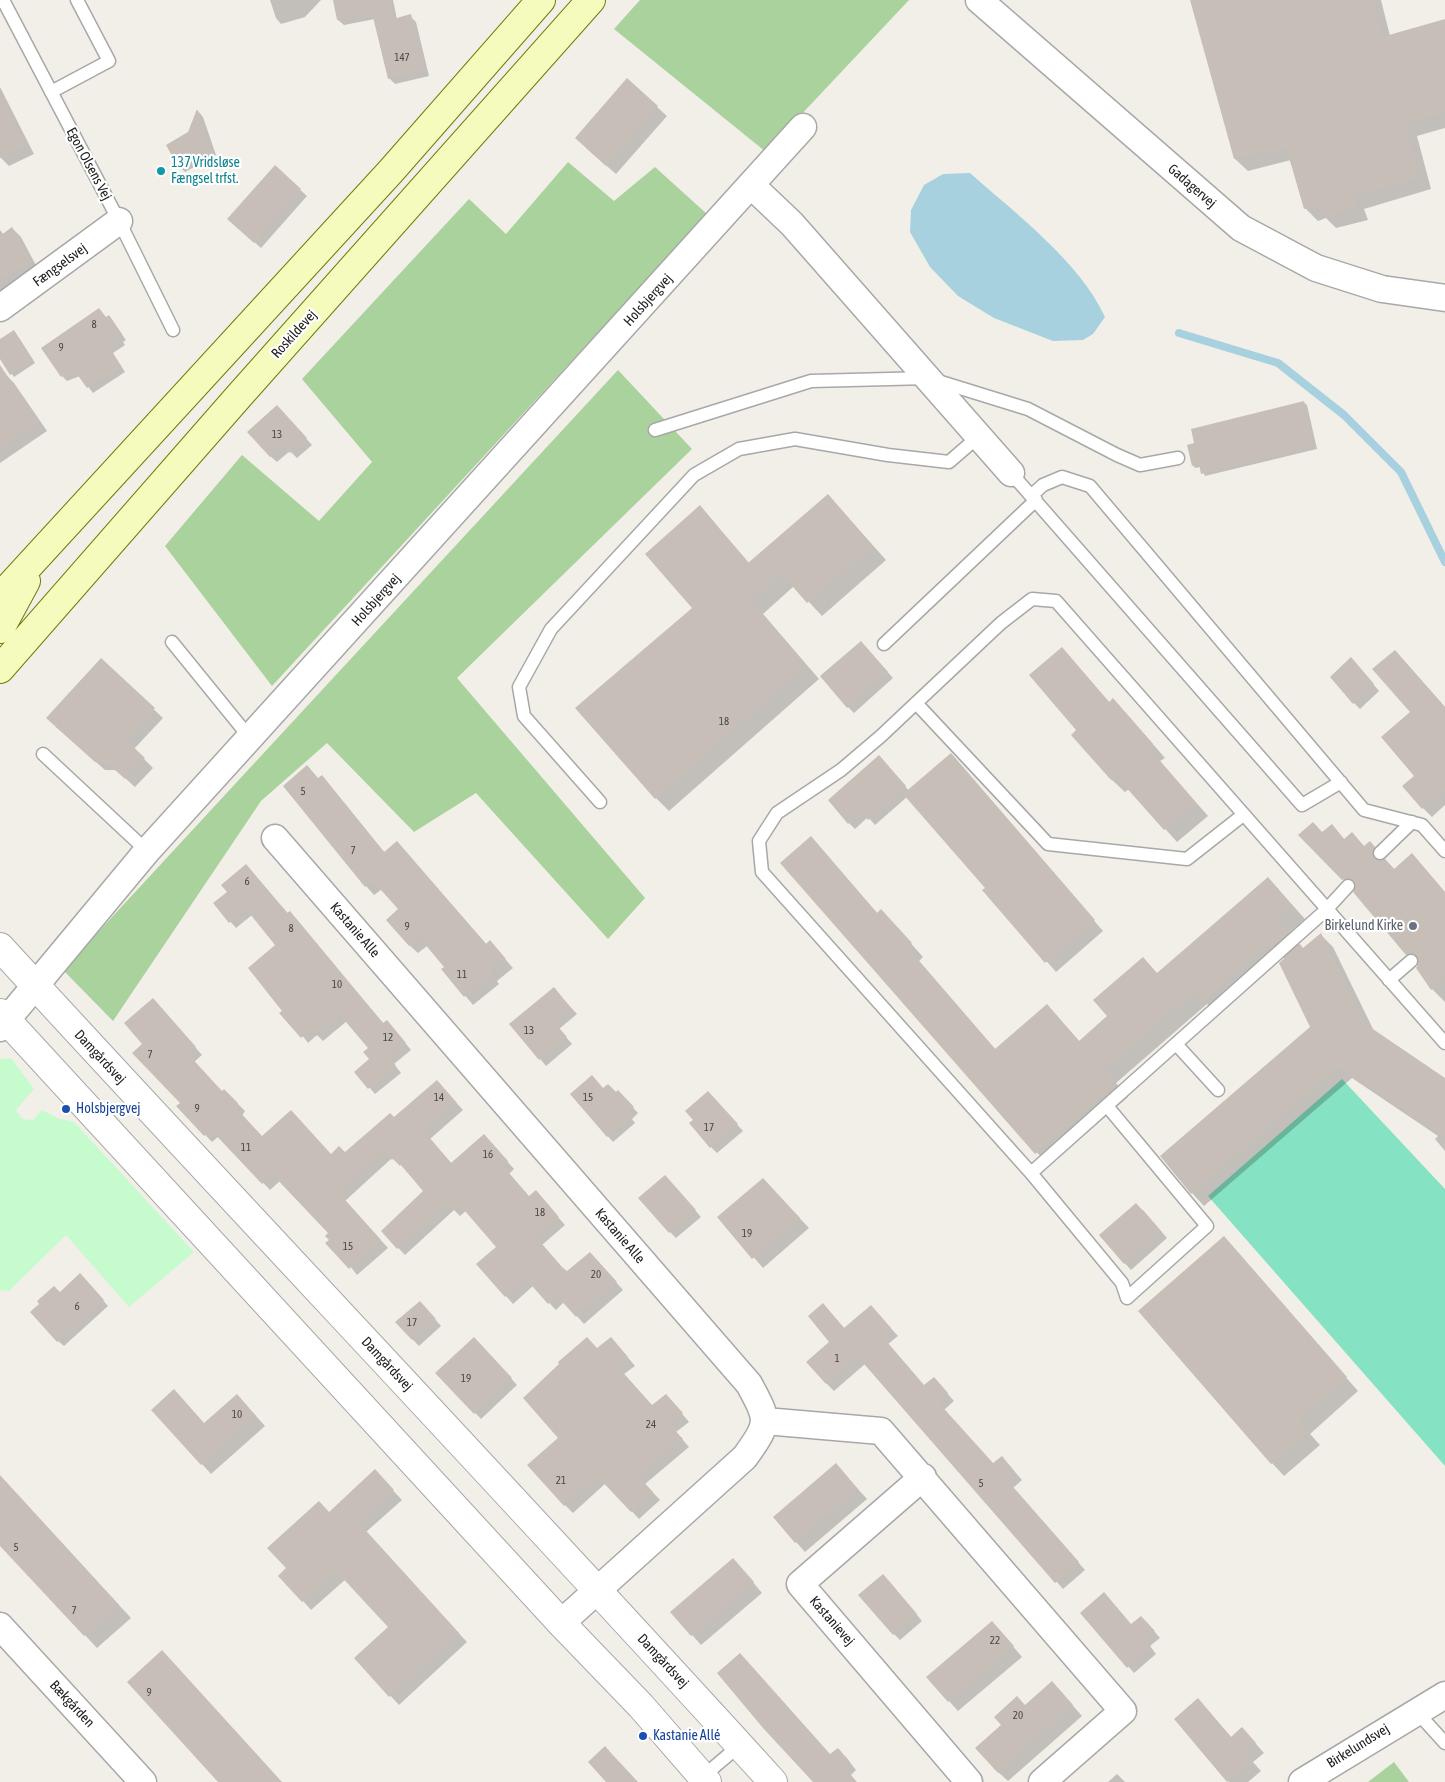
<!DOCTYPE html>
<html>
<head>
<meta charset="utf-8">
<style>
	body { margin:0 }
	canvas { display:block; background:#f2efe8 }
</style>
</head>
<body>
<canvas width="1445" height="1782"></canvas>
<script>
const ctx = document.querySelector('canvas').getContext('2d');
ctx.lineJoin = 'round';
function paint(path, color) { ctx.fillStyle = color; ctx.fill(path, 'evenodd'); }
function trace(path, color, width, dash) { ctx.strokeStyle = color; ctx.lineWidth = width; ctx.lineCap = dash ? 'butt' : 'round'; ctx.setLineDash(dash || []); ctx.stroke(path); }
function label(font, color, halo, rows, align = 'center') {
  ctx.font = font + ' "Asap Condensed",sans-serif'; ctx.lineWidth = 4.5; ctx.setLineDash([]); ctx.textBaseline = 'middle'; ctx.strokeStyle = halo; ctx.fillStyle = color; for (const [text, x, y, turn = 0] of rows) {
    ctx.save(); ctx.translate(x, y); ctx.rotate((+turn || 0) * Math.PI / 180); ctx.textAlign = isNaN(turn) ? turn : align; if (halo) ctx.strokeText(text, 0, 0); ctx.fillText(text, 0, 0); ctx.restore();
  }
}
paint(new Path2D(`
	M640,0H909L766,152L614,29Z
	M568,162L614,201L655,167L707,214L272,686L165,546L242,455L319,521L372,462L302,379L469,199L506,234Z
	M618,370L692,449L457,678L645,898L608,939L476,793L414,832L327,743L261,801L113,1021L63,970Z
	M1394,1762L1409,1782H1368Z`), '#a9d29c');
paint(new Path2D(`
	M11,1058L34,1089L16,1110L22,1119L33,1120L42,1110L57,1118L74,1122L194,1252L129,1307L66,1235L9,1291L0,1290V1059Z`), '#c6fbcd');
paint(new Path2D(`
	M1342,1079L1445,1189V1466L1208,1196Z`), '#85e2c2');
paint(new Path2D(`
	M970,173C1014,212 1081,263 1105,317L1093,334L1083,340L1053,341L994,318L958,296L930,267L910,232L911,210L924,185L943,174Z`), '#a8d1e0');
paint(new Path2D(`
	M270,0H321L305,17L281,24L276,18Z
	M334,0H393L397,19L410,16L416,22L429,76L395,84L389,78L375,19L344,25L338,20Z
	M1191,0H1381L1390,36L1445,20V128L1417,136L1431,189L1364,209L1368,220L1336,228L1326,218L1318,221L1305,208L1291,160L1248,171L1235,159Z
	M627,80L667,116L616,174L586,148Z
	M0,87L34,154L9,166L0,157Z
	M198,111L203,117L216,155L185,172L179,166Z
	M275,167L307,196L261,248L235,225Z
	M12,228L21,237L39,271L0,292V230L4,235Z
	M109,317L126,340L123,342L125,345L113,353L125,372L93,393L80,376L67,381L62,376Z
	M19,338L35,363L14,377L0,357V345Z
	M5,374L14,383L47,431L0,463V378Z
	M1304,403L1307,405L1317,449L1205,476L1201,467L1195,468L1193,465Z
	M283,413L312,445L297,458L290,451L277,462L270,456Z
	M828,495L886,560L822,616L794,586L763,614L819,679L669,811L656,798L694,608L700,506L750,564Z
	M867,649L893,678L854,713L848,707Z
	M1395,651L1445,707V805L1432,817L1423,808L1416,776L1411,712Z
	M101,660L163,718L134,749L153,768L135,787L116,770H105L56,727Z
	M1074,662L1110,703L1126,713L1165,758L1160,761L1208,816L1177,842L1129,789L1125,792L1112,780L1073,735L1078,730Z
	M1357,665L1379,691L1360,709L1354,703Z
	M951,754L1103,931L1056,972L984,890L987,888L907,797L875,825L868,817L855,829L849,823L885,763L909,791Z
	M322,776L385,853L397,842L487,945L490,942L513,968L497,981L499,984L473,1005L443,969L445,967L427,946L418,953L409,945L400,909L382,889L374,895L366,886L318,779Z
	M1332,826L1345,840L1352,834L1365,847L1370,843L1395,870L1424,868L1445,892V1002L1432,989L1418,966L1355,891L1300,835L1323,834Z
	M823,851L878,914L881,910L923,957L919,961L996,1050L1047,1005L1080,1042L1268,878L1305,919L1290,932L1303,949L1321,935L1333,947L1374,1031L1445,1079V1151L1435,1139L1438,1136L1352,1078L1204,1206L1192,1193L1311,1027L1285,959L1282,956L1216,1013L1207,1004L1116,1083L1128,1097L1049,1166L781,863Z
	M246,865L384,1024L393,1028L411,1050L394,1064L401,1073L375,1094L356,1072L371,1059L370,1048L347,1021L323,1041L317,1035L308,1043L284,1011L277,946L252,915L236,928L214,903L229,892Z
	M554,989L577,1014L559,1029L572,1044L546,1066L511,1024Z
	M160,1007L202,1055L194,1062L222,1092L224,1090L245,1111L242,1116L262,1138L331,1155L345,1154L394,1119L444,1089L463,1110L430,1139L452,1164L491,1143L514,1169L509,1174L529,1198L542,1199L565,1225L542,1245L564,1270L568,1273L597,1261L623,1290L584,1324L564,1302L556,1310L533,1286L513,1304L478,1264L498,1247L466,1211L460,1216L454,1210L405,1255L382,1231L425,1191L401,1164L400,1166L392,1158L345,1201L388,1248L357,1275L330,1240V1233L280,1181L270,1190L219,1136L212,1142L178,1107L182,1103L143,1044Z
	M604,1089L623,1097L638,1113L632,1119L635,1123L613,1142L571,1095Z
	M714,1099L743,1131L717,1153L711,1147Z
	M671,1183L701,1217L676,1238L670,1232Z
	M772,1189L809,1228L763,1268L719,1217Z
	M1143,1210L1167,1238L1131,1270L1100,1236Z
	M1224,1238L1358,1391L1310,1434L1320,1445L1284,1476L1272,1463Z
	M85,1280L108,1306L64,1346L58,1341L60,1294Z
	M426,1309L441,1326L419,1346L396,1322Z
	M830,1312L845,1329L878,1314L898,1336L888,1344L924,1387L941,1386L954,1401L944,1410L993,1465H1009L1022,1480L1013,1488L1085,1570L1063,1589L865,1364L834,1391L827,1384L808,1362L831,1342Z
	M480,1344L517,1385L481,1419L437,1373Z
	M619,1347L635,1366L624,1374L652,1406L673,1403L689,1422L676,1432L689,1447L645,1484L660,1500L639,1519L606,1483L573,1513L565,1505L560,1438L598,1350Z
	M246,1405L265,1426L211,1474L202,1464L205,1424Z
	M845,1475L867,1499L805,1552L796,1542Z
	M0,1476L131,1618L97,1648L0,1544Z
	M383,1480L402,1500L366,1532L467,1642L399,1705L356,1659L390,1628L346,1579L311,1610L303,1601L288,1568L329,1513Z
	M742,1569L762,1593L701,1645L672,1612Z
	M889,1581L922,1621L900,1640L894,1634Z
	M1082,1613L1131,1625L1147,1623L1160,1638L1150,1646L1156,1654L1134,1673Z
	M1001,1632L1022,1657L958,1711L949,1701Z
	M1061,1692L1082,1716L1008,1781L998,1772L1025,1706Z
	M1198,1700L1232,1738L1242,1728L1264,1753L1253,1762L1261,1771L1248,1782H1229L1175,1719Z
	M830,1755L845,1756L856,1770L851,1775L857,1782H814Z
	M1117,1774L1125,1782H1108Z`), '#0003');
trace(new Path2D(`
	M1179,333L1278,363L1344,415L1401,472L1445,562`), '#a8d1e0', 8);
paint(new Path2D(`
	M333,0H390L393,19L411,14L424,70L388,79L372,13L337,20Z
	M1190,0H1373L1382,37L1445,19V112L1405,123L1419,177L1352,196L1356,208L1322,216L1318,205L1304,209L1286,147L1234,159Z
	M627,78L658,106L606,166L575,138Z
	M0,94L26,145L0,158Z
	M197,109L210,149L178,167L166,145L188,132Z
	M275,165L301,189L254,243L227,219Z
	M12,227L32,263L0,279V236Z
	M99,308L106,317L109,315L122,334L118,336L120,339L108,347L121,366L87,388L74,370L66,376L64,374L61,377L41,348Z
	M14,330L33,360L10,375L0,359V339Z
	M0,365L39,422L0,449Z
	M1304,401L1315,446L1201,474L1199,464L1192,466L1187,445L1194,443L1191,429Z
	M277,405L307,438L290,453L283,445L270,457L247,432Z
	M828,494L873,546L807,603L781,573L751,600L806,665L655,799L575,708L692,608L645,554L700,505L748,563Z
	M861,641L888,672L847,708L820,676Z
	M1062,647L1109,702L1113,698L1153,744L1149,748L1196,803L1164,830L1116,776L1111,780L1071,735L1076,730L1029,675Z
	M1395,650L1445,707V789L1422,809L1402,786L1414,776L1381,737L1410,712L1372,669Z
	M1351,657L1374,684L1353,704L1330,677Z
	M101,658L155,708L126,740L145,758L125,779L106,762H95L46,718Z
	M951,753L1095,920L1045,963L982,890L985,888L903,794Z
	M879,755L906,786L868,820L862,812L848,824L828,800Z
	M307,765L318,778L322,775L384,852L397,841L486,944L490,940L506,959L489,972L492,975L464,997L441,969L444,967L419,937L409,946L386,920L398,909L373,881L365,887L283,786Z
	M1313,822L1322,832L1332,824L1344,839L1352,832L1364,846L1370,841L1375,847L1372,851L1374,858L1378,861L1385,859L1394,869L1412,853L1445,892V978L1431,990L1416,968L1419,963L1417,956L1413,953L1406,955L1353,892L1356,887L1354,880L1349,878L1342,880L1298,835Z
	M811,836L877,913L881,909L912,943L907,947L995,1049L1047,1004L1079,1041L1107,1016L1093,1000L1143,957L1157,973L1268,877L1293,906L1278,919L1289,932L1271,948L1269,943L1202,1002L1194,992L1104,1070L1116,1084L1035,1154L780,863Z
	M246,864L287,913L290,911L383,1023L387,1020L406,1043L389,1057L396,1066L368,1089L354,1072L369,1059L363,1052L368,1048L340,1015L316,1036L311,1029L301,1038L279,1013L282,1011L248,968L275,945L246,909L229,923L213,903L227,892L221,885Z
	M1321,933L1364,1023L1445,1078V1138L1338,1066L1191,1194L1160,1156L1310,1027L1279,963L1300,944L1303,948Z
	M554,987L571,1008L554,1022L567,1037L539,1060L509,1024Z
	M153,998L196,1047L188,1054L222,1091L224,1089L238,1103L236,1108L262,1136L291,1110L331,1154L339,1146L345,1152L390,1113L394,1117L437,1080L457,1103L424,1131L451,1163L484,1134L508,1161L503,1166L529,1196L536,1190L559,1217L536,1237L562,1267L567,1271L590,1252L617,1282L576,1317L557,1296L548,1304L526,1279L505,1297L476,1264L496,1247L459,1204L452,1210L446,1204L397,1249L381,1231L423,1191L394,1157L392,1160L385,1151L339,1193L381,1240L349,1269L325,1243L329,1240L325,1236L328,1233L272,1174L262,1184L211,1130L204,1136L176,1106L180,1103L132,1053L142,1044L124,1023Z
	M592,1075L603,1088L608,1084L616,1092L618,1090L634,1107L627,1113L631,1117L607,1137L570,1094Z
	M708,1091L738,1124L710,1148L689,1123L693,1120L685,1111Z
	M665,1175L696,1210L669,1233L638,1198Z
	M763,1178L800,1218L752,1259L717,1217Z
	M1136,1203L1162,1232L1124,1264L1099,1235Z
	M1224,1236L1347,1377L1298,1420L1308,1432L1271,1464L1138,1311Z
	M80,1273L104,1300L57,1342L30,1312L39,1304L37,1301L54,1286L60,1292Z
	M420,1301L436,1319L412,1340L395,1322Z
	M823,1303L844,1328L871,1305L891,1328L882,1336L924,1385L934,1377L948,1393L938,1402L993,1463L1002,1456L1015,1472L1007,1480L1079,1562L1055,1583L858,1357L826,1384L806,1362L829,1342L808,1316Z
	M474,1337L512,1378L474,1414L435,1373Z
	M587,1337L597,1348L611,1337L628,1357L617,1366L652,1405L666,1394L683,1413L669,1424L683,1439L638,1476L653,1492L631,1512L597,1476L564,1506L527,1465L558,1438L523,1398L559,1364L558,1362Z
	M174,1389L204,1423L237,1394L256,1416L201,1465L151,1410Z
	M836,1463L858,1489L795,1543L773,1517Z
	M375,1469L394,1490L359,1523L459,1633L389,1697L354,1658L388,1627L336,1571L302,1602L278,1576L286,1568L267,1548L319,1501L329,1512Z
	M0,1475L119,1605L84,1636L0,1546Z
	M733,1558L754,1582L691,1636L670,1612Z
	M883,1574L917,1614L893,1635L858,1595Z
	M1104,1592L1131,1624L1141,1616L1155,1631L1145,1640L1151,1647L1127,1668L1080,1613Z
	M992,1621L1014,1646L948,1702L926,1677Z
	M162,1650L282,1782H218L127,1682Z
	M740,1653L830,1754L838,1748L850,1762L843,1769L854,1782H813L763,1728L717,1673Z
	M1052,1681L1073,1705L998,1773L975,1748L1001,1725L994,1717L1017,1696L1025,1705Z
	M1198,1698L1231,1737L1242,1727L1256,1743L1245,1752L1252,1761L1227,1782L1174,1719Z
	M605,1746L612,1754L638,1782H606L588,1762Z`), '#c7beb7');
const service = new Path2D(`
	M3,0L119,221L173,330
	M51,92L109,61L77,0
	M655,430L811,381L928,378L1028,409L1117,455L1140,465L1178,458
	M1011,473L1302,805L1341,782
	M1032,495L1043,485L1062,477L1090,486L1364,810L1422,825L1445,851
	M172,642L250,738
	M884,644L1036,500
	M916,703L1048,844L1187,859L1243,815
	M43,754L147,851
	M600,802L524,716L519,687L551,629L694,475L739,449L795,439L888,455L949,462L979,436
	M1380,853L1412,822
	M1389,980L1411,961
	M1176,1044L1218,1090
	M1107,1106L1207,1226L1127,1298L1122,1283L1031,1173L762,872L759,841L777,813L841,770L881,736L1001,623L1032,599L1056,601L1445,1043
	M1031,1173L1326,910L1348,886
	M1416,1711L1445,1743
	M700,1779L740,1745`);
const minor = new Path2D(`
	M979,0L1241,228L1316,268L1382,289L1445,298
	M752,186L792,224L1011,473
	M0,308L119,221
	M275,838L749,1384C769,1421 770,1422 745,1457L561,1623
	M0,1028L147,851L803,127
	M765,1421L881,1431L1123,1711L1042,1782
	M923,1477L800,1584L969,1782
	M0,1626L143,1782
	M1302,1782L1445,1695`);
const tertiary = new Path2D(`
	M0,947C256,1226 518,1501 773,1782
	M0,1013L561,1623L641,1706L707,1782`);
const secondary = new Path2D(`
	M0,597L391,171L541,0
	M0,629L26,581
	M0,669L239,396L591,0`);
trace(service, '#a8a8a8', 15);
trace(minor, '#a8a8a8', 29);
trace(tertiary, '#a8a8a8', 30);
trace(secondary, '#6b7f02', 30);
trace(service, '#fff', 12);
trace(minor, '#fff', 26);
trace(tertiary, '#fff', 28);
trace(secondary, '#f5fbbd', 28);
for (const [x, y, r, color] of [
	[161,171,5,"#0f9aa8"],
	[1413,926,5,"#6b7280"],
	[66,1109,5,"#1a4fb4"],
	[643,1736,5,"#1a4fb4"]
]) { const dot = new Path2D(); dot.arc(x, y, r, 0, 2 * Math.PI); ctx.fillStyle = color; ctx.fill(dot); trace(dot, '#fff', 2); }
label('11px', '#4a4846', null, [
	["147",402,58],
	["8",94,325],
	["9",61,348],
	["13",277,435],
	["18",724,722],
	["5",303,792],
	["7",353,851],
	["6",247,882],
	["9",407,927],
	["8",291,929],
	["11",462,975],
	["10",337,985],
	["13",529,1031],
	["12",388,1038],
	["7",150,1055],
	["14",439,1098],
	["15",588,1098],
	["9",197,1109],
	["17",709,1128],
	["11",246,1148],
	["16",488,1155],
	["18",540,1213],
	["19",747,1234],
	["15",348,1247],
	["20",596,1275],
	["6",77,1307],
	["17",412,1323],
	["1",837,1359],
	["19",466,1379],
	["10",237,1415],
	["24",651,1425],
	["21",561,1481],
	["5",981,1484],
	["5",16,1548],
	["7",74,1611],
	["22",995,1641],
	["9",149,1693],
	["20",1018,1716]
]);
label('14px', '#0d838f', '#fff', [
	["137 Vridsløse",171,163],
	["Fængsel trfst.",171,179]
], 'left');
label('14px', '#212121', '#fff', [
	["Egon Olsens Vej",89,164,62],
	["Gadagervej",1192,186,41],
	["Fængselsvej",60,265,-36],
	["Holsbjergvej",648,300,-48],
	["Roskildevej",294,334,-48],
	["Holsbjergvej",376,600,-48],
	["Kastanie Alle",355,930,49],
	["Damgårdsvej",100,1057,47],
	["Kastanie Alle",620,1236,49],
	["Damgårdsvej",387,1364,47],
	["Kastanievej",832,1621,49],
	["Damgårdsvej",663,1661,47],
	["Bækgården",72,1704,47],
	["Birkelundsvej",1358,1746,-32]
]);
label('14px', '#5b616d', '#fff', [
	["Birkelund Kirke",1403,926]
], 'right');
label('14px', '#164399', '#fff', [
	["Holsbjergvej",76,1109],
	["Kastanie Allé",653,1736]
], 'left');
</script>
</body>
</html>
